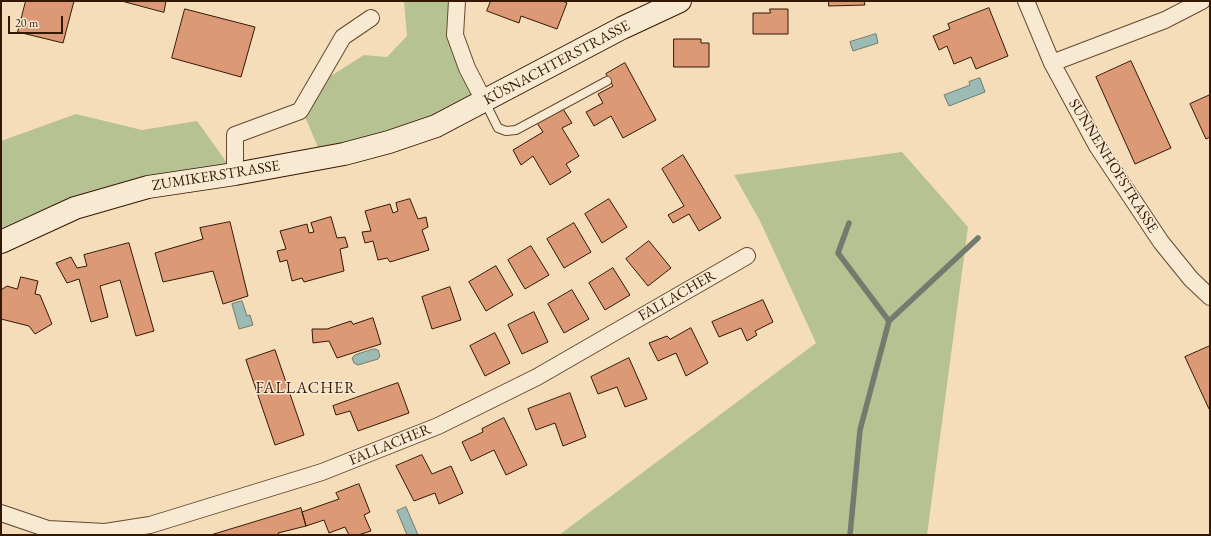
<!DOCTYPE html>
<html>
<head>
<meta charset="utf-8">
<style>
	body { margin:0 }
	#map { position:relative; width:1211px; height:536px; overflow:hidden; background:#f5ddb9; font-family:"EB Garamond",serif }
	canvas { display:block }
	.frame { position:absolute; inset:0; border:2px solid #351804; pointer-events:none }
	.scale { position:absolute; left:8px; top:16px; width:55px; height:18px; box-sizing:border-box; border:2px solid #351804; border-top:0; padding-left:5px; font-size:12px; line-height:14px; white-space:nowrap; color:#351804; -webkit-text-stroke:3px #f8e9d2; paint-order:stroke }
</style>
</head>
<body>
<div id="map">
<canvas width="1211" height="536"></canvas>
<div class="frame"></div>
<div class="scale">20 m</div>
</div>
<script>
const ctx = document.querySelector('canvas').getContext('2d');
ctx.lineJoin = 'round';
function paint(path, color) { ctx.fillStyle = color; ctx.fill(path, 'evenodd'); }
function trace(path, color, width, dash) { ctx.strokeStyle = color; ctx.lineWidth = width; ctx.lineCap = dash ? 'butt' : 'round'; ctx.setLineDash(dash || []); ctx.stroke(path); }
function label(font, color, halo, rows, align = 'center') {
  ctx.font = font + ' "EB Garamond",serif'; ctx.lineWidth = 3; ctx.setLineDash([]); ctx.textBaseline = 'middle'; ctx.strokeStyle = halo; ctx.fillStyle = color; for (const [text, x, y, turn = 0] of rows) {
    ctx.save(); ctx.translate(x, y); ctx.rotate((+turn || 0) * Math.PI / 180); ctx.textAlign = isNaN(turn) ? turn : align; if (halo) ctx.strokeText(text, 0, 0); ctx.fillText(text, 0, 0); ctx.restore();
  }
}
paint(new Path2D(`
	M404,1H457L455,35L484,101L436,126L319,150L304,114L326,79L364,55L387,57L407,36Z
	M76,114L142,130L197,121L235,174L148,187L1,241V141Z
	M902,152L968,227L927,535H559L816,343L760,221L734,175Z`), '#b7c292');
const water = new Path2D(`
	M876,34L878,43L853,51L850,42Z
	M980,78L985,92L949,106L944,95L970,85L969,82Z
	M242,301L247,316L250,315L253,325L239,329L232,304Z
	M374,349L378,350L380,356L378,359L358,365L354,363L352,358L355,355Z
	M406,507L418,535H407L397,511Z`);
paint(water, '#9dbbb5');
trace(water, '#737a6e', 1);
trace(new Path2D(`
	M849,223L838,253L889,321
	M850,535L860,430L889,321L978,238`), '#737a6e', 5.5);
const building = new Path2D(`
	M26,1H74L63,43L18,32Z
	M122,1H166L164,12Z
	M491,1H563L567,3L557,29L521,16L519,23L487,11Z
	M829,1H864L865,5L829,6Z
	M989,8L1008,56L976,69L971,57L954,64L947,46L939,50L933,36L950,29L948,24Z
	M185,9L255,27L241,77L172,58Z
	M770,9H788V34H753V13H770Z
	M674,39H701V43H709V67H674Z
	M1131,61L1171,148L1135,164L1096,77Z
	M625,63L656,120L623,138L611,116L594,126L586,112L603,103L598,94L613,86L606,74Z
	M1210,95V137L1206,139L1190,104Z
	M563,109L572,123L562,128L579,156L566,164L571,172L550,185L533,156L521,165L513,150L543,132L537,123Z
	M683,155L721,218L699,231L689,214L673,223L668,215L684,206L662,169Z
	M410,199L418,219L426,217L428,227L422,230L429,250L390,262L387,258L378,260L373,241L365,243L362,232L371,231L365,211L390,204L393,213L398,211L396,203Z
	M609,199L627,227L602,243L585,214Z
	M331,217L337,238L345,237L348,247L340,249L344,271L304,282L302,278L292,281L287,260L280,262L277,251L286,249L280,231L307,224L309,233L314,232L311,223Z
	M230,222L248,296L223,304L213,271L163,282L155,253L203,239L200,228Z
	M574,223L591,252L564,268L547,239Z
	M649,241L671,268L648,286L626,259Z
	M129,243L154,331L136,336L120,280L100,286L108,317L91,322L79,279L67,283L56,263L71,257L77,268L87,266L84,255Z
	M531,246L549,275L525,289L508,260Z
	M496,266L513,295L486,311L469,282Z
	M613,268L630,295L605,310L589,283Z
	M21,277L38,281L35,294L40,295L52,324L35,334L29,326L1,319V290L7,286L17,289Z
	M450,287L461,320L432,329L422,297Z
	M572,290L589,319L564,333L548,304Z
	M763,300L773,322L755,331L757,335L747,341L741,328L719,337L712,322Z
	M534,312L548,342L522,354L508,325Z
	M373,318L381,344L337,358L329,341L313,343L312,329H327L351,321L353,324Z
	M691,328L708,363L686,376L676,353L658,361L649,343L667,336L670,339Z
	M495,333L510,363L485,376L470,346Z
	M1210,346V409H1209L1185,357Z
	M275,350L304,435L275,445L246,360Z
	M629,358L647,399L625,407L617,387L598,394L591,377Z
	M398,383L409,413L358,431L350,411L336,415L333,406Z
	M570,393L586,437L563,446L555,423L536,430L528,409Z
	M504,418L527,465L506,475L494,450L471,461L462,442L483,432L482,429Z
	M422,455L432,474L451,466L463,493L439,504L435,493L414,501L396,466Z
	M359,484L370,512L364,515L371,531L358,535H349L345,527L329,533L324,520L306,526L302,512L339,499L336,493Z
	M301,508L306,526L278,533L279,535H211Z`);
paint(building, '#db9975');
trace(building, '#351804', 1);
const lane = new Path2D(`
	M485,102L498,128L506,131L516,130L607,81`);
const street = new Path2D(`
	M457,1L455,35L467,68L484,101
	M1026,1L1052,63L1097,146L1161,242L1191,279L1210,297
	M1052,63L1165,20L1202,1
	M235,174V135L300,111L343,37L371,18
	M1,513L48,529L105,532L150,525L322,472L438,426L537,377L747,256`);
const secondary = new Path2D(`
	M1,242L75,208L148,187L235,174L344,154L389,142L436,126L622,28L680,1`);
trace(lane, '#654931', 10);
trace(street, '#654931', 18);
trace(secondary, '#351804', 24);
trace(lane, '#f8e9d2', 8);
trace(street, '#f8e9d2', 16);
trace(secondary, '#f8e9d2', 22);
label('15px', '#351804', '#f8e9d2', [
	["KÜSNACHTERSTRASSE",557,63,-28],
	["SUNNENHOFSTRASSE",1113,166,58],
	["ZUMIKERSTRASSE",216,176,-9],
	["FALLACHER",677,296,-30],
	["FALLACHER",390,445,-22]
]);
ctx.letterSpacing = '1px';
label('16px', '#351804', '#f8e9d2', [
	["FALLACHER",306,389]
]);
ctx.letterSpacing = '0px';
</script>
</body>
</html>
